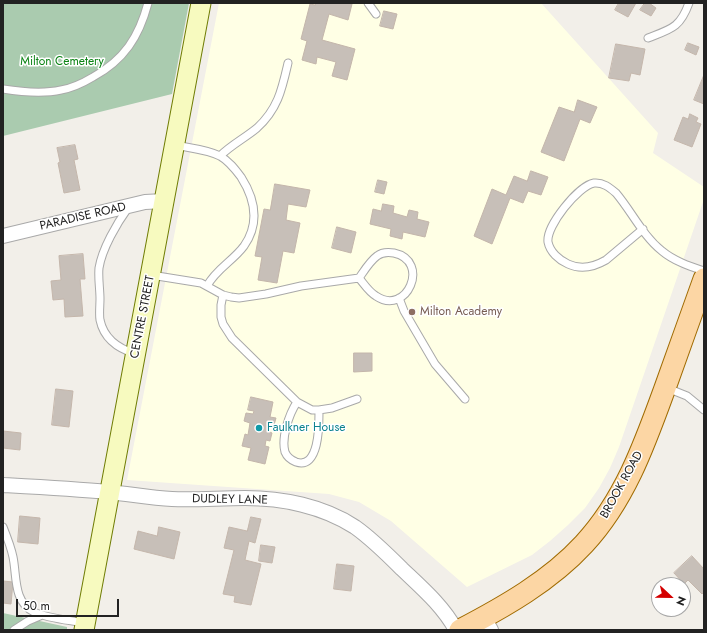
<!DOCTYPE html>
<html>
<head>
<meta charset="utf-8">
<style>
	body { margin:0 }
	#map { position:relative; width:707px; height:633px; overflow:hidden; background:#f2efe9; font-family:Jost,sans-serif }
	canvas { display:block }
	.frame { position:absolute; inset:0; border:4px solid #222; pointer-events:none }
	.north { position:absolute; left:651px; top:577px; width:40px; height:40px; box-sizing:border-box; background:#fff; border:1px solid #a7a7a7; border-radius:50%; rotate:112deg; font-size:11px; font-weight:700; line-height:16px; text-align:center; color:#222 }
	.north::after { content:''; display:block; margin:auto; width:14px; height:18px; background:#d40000; clip-path:polygon(50% 0,100% 100%,50% 72%,0 100%) }
	.scale { position:absolute; left:16px; top:599px; width:103px; height:18px; box-sizing:border-box; border:2px solid #222; border-top:0; padding-left:5px; font-size:12px; line-height:14px; white-space:nowrap; color:#222; -webkit-text-stroke:3px #fff; paint-order:stroke }
</style>
</head>
<body>
<div id="map">
<canvas width="707" height="633"></canvas>
<div class="frame"></div>
<div class="north">N</div>
<div class="scale">50 m</div>
</div>
<script>
const ctx = document.querySelector('canvas').getContext('2d');
ctx.lineJoin = 'round';
function paint(path, color) { ctx.fillStyle = color; ctx.fill(path, 'evenodd'); }
function trace(path, color, width, dash) { ctx.strokeStyle = color; ctx.lineWidth = width; ctx.lineCap = dash ? 'butt' : 'round'; ctx.setLineDash(dash || []); ctx.stroke(path); }
function label(font, color, halo, rows, align = 'center') {
  ctx.font = font + ' Jost,sans-serif'; ctx.lineWidth = 3; ctx.setLineDash([]); ctx.textBaseline = 'middle'; ctx.strokeStyle = halo; ctx.fillStyle = color; for (const [text, x, y, turn = 0] of rows) {
    ctx.save(); ctx.translate(x, y); ctx.rotate((+turn || 0) * Math.PI / 180); ctx.textAlign = isNaN(turn) ? turn : align; if (halo) ctx.strokeText(text, 0, 0); ctx.fillText(text, 0, 0); ctx.restore();
  }
}
paint(new Path2D(`
	M219,3H541L658,133L653,153L704,187V199L619,447L610,468L599,488L585,508L568,525L550,541L532,555L467,587L391,521L359,502L329,494L127,480Z`), '#ffffe5');
paint(new Path2D(`
	M3,3H189L172,94L3,136Z
	M3,613L67,627V630H3Z`), '#aacbaf');
const building = new Path2D(`
	M316,3H347L352,4L348,20L329,14L322,40L355,49L347,80L332,76L336,62L317,57L316,64L302,60L307,41L301,39L310,4L315,5Z
	M619,3H636L628,17L615,10Z
	M645,3H649L656,8L651,16L640,10Z
	M384,11L397,14L393,29L380,26Z
	M688,43L699,47L696,55L685,50Z
	M616,44L645,49L640,75L631,73L629,81L609,78Z
	M704,75V104L694,100Z
	M578,100L597,107L590,123L580,119L564,161L541,152L559,107L574,112Z
	M690,114L698,118L696,122L701,124L692,147L674,140L683,117L688,119Z
	M75,145L78,159L74,160L80,190L64,193L58,163L60,162L57,148Z
	M531,171L548,177L541,195L528,191L523,203L510,198L492,244L474,236L492,189L506,195L514,176L527,181Z
	M378,180L387,182L384,194L375,192Z
	M275,184L310,190L306,207L288,204L286,220L300,223L294,253L283,251L277,283L258,280L262,257L255,256L264,209L270,210Z
	M383,204L394,206L393,213L407,217L409,210L418,212L417,219L429,222L425,237L403,232L402,239L390,236L391,229L370,224L373,209L381,211Z
	M337,227L356,232L351,253L332,248Z
	M83,254L85,279H80L83,316L65,317L64,299L53,300L51,281L61,280L59,256Z
	M354,353H372V371L354,372Z
	M56,389L73,391L69,427L52,425Z
	M251,397L273,402L270,417L276,418L274,425L270,424L268,431L272,433L270,441L266,440L265,446L269,447L265,464L248,460L251,448L242,446L245,434L248,435L250,423L244,421L246,413L253,414L254,411L248,410Z
	M3,431L21,433L20,450L3,448Z
	M20,516L40,518L38,544L18,542Z
	M251,517L261,519L255,543L249,541L245,560L261,564L251,605L234,602L235,596L223,594L234,550L224,548L229,527L247,531Z
	M159,527L180,532L174,559L134,549L138,531L157,536Z
	M261,545L275,547L272,563L259,561Z
	M692,556L704,569V592L702,594L688,580L684,584L674,573Z
	M337,564L354,566L351,591L334,589Z
	M3,581L13,582L11,604L3,603Z`);
paint(building, '#c7bfb8');
trace(building, '#c4b6ab', 1);
const lane = new Path2D(`
	M368,3L376,14
	M648,38C671,29 680,28 689,3
	M3,89C22,92 43,94 61,90C73,88 83,83 93,77C124,60 139,37 148,3
	M175,145C189,148 206,149 220,156C229,161 235,169 241,177C255,199 260,223 244,246C233,261 216,269 207,286
	M220,156C231,145 245,138 257,128C278,109 282,89 288,63
	M128,208C117,223 102,249 99,268C98,278 100,289 100,299C100,305 99,314 100,320C104,339 119,349 136,354
	M643,229L606,260C594,267 581,270 568,264C559,260 550,252 548,242C546,226 578,186 594,183C603,182 610,188 616,193C632,212 643,236 662,251C674,261 689,266 704,271
	M151,275L201,283L223,295L231,297L239,298L266,294L301,286L359,278C364,271 370,261 377,256C382,252 388,252 394,253C431,261 407,317 376,296C369,292 364,284 359,278
	M223,295L221,305V317L223,324L232,338L297,402L312,410H319L332,408L357,399
	M399,298L404,311L435,364L465,399
	M667,388L687,396L704,410
	M297,402C289,414 281,438 285,452C287,457 291,460 296,462C320,470 319,423 319,410
	M3,527C7,537 11,547 13,557C17,576 13,602 34,612C49,619 69,620 85,623
	M14,630L28,621L42,615`);
const street = new Path2D(`
	M3,236L145,202L164,201
	M3,485C38,487 74,489 109,492C130,494 151,498 172,499C196,500 220,498 245,498C282,498 323,506 355,527C372,539 387,554 402,569C422,588 443,606 456,630
	M484,617L491,630`);
const secondary = new Path2D(`
	M84,630L201,3`);
const primary = new Path2D(`
	M460,630C504,607 550,581 584,544C625,500 645,443 665,388C678,352 691,315 704,279`);
trace(lane, '#a9a9a9', 9);
trace(street, '#a9a9a9', 16);
trace(secondary, '#707d05', 21);
trace(primary, '#a06b00', 23);
trace(lane, '#fff', 7);
trace(street, '#fff', 14);
trace(secondary, '#f7fabf', 19);
trace(primary, '#fcd6a4', 21);
for (const [x, y, r, color] of [
	[412,312,4,"#8d6e63"],
	[259,428,4,"#0f9aa8"]
]) { const dot = new Path2D(); dot.arc(x, y, r, 0, 2 * Math.PI); ctx.fillStyle = color; ctx.fill(dot); trace(dot, '#fff', 1.5); }
label('12px', '#0c8416', '#fff', [
	["Milton Cemetery",62,62]
]);
label('12px', '#222', '#fff', [
	["PARADISE ROAD",83,217,-13],
	["CENTRE STREET",143,317,-79],
	["BROOK ROAD",622,485,-61],
	["DUDLEY LANE",230,500,1]
]);
label('12px', '#785e54', '#fff', [
	["Milton Academy",420,312]
], 'left');
label('12px', '#0d838f', '#fff', [
	["Faulkner House",267,428]
], 'left');
</script>
</body>
</html>
